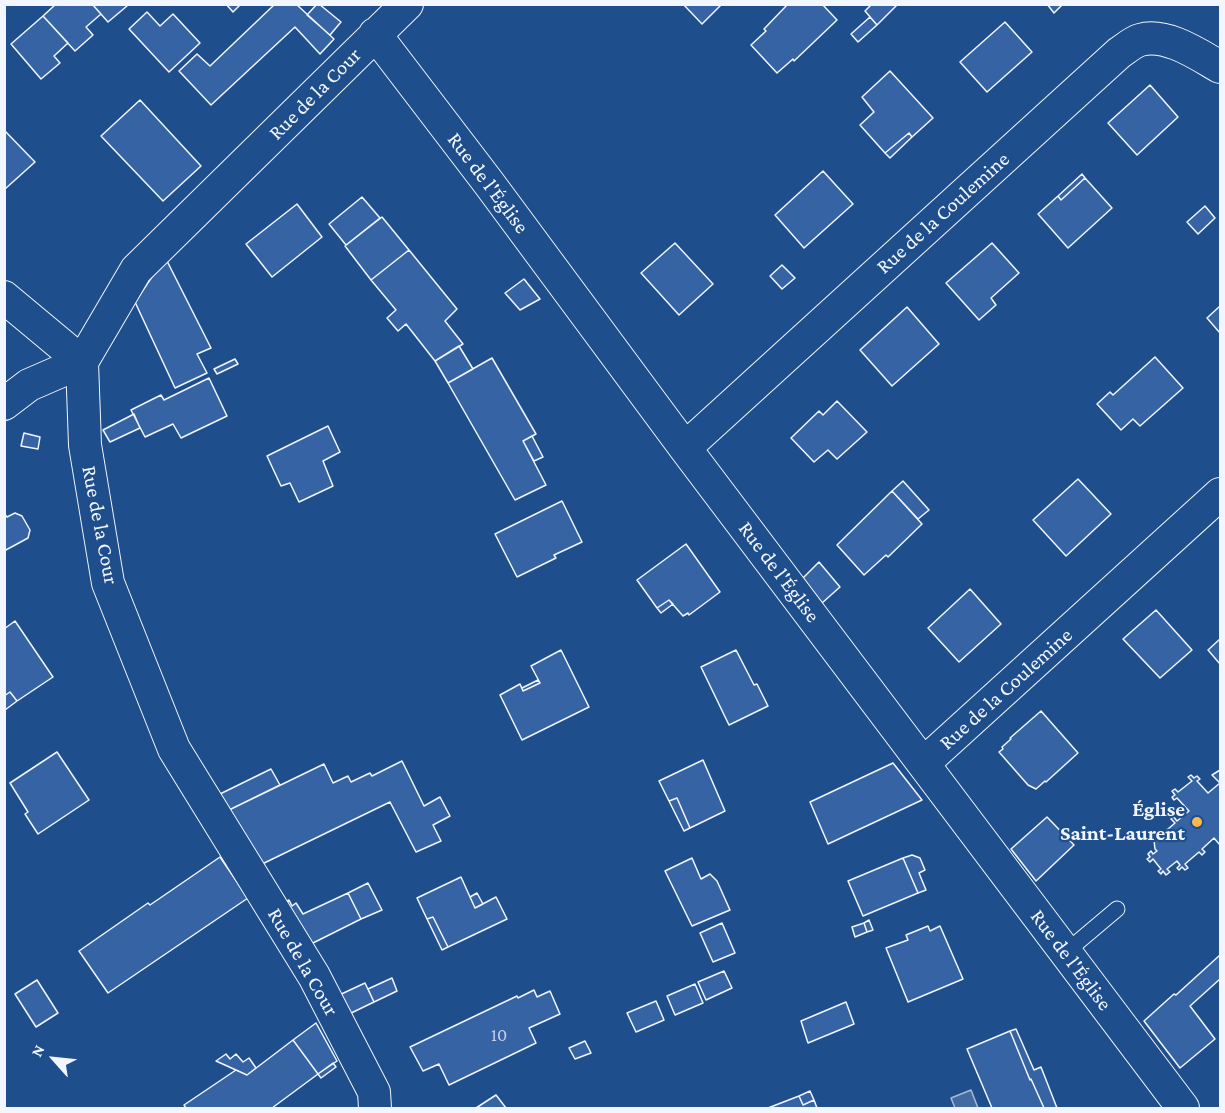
<!DOCTYPE html>
<html>
<head>
<meta charset="utf-8">
<style>
	body { margin:0 }
	#map { position:relative; width:1225px; height:1113px; overflow:hidden; background:#1f4e8c; font-family:"Crimson Pro",serif }
	canvas { display:block }
	.frame { position:absolute; inset:0; border:6px solid #f2f6ff; pointer-events:none }
	.north { position:absolute; left:24px; top:1029px; width:60px; height:60px; -webkit-text-stroke:4px #1f4e8c; paint-order:stroke; rotate:297deg; font-size:16px; font-weight:700; line-height:24px; text-align:center; color:#f2f6ff }
	.north::after { content:''; display:block; margin:auto; width:21px; height:27px; background:#f2f6ff; clip-path:polygon(50% 0,100% 100%,50% 72%,0 100%) }
</style>
</head>
<body>
<div id="map">
<canvas width="1225" height="1113"></canvas>
<div class="frame"></div>
<div class="north">N</div>
</div>
<script>
const ctx = document.querySelector('canvas').getContext('2d');
ctx.lineJoin = 'round';
function paint(path, color) { ctx.fillStyle = color; ctx.fill(path, 'evenodd'); }
function trace(path, color, width, dash) { ctx.strokeStyle = color; ctx.lineWidth = width; ctx.lineCap = dash ? 'butt' : 'round'; ctx.setLineDash(dash || []); ctx.stroke(path); }
function label(font, color, halo, rows, align = 'center') {
  ctx.font = font + ' "Crimson Pro",serif'; ctx.lineWidth = 4.5; ctx.setLineDash([]); ctx.textBaseline = 'middle'; ctx.strokeStyle = halo; ctx.fillStyle = color; for (const [text, x, y, turn = 0] of rows) {
    ctx.save(); ctx.translate(x, y); ctx.rotate((+turn || 0) * Math.PI / 180); ctx.textAlign = isNaN(turn) ? turn : align; if (halo) ctx.strokeText(text, 0, 0); ctx.fillText(text, 0, 0); ctx.restore();
  }
}
const water = new Path2D(`
	M971,1090L978,1108H955L951,1098Z`);
paint(water, '#446ba0');
trace(water, '#a8bbd7', 1.5);
const building = new Path2D(`
	M56,4H92L101,14L86,27L93,35L75,51L43,16Z
	M92,4H126L127,6L108,22Z
	M226,4H241L233,12Z
	M275,4H296L334,39L320,54L295,27L211,105L179,71L197,54L210,66Z
	M317,4H319L341,22L330,35L307,15Z
	M683,4H722L702,24Z
	M788,4H822L837,20L794,61L793,59L777,73L751,45L766,31L764,29Z
	M872,4H898L877,25L865,11Z
	M1047,4H1063L1054,13Z
	M147,12L160,26L173,14L200,43L169,72L129,29Z
	M43,16L68,43L54,56L60,63L41,79L11,44Z
	M870,17L877,25L858,42L851,34Z
	M1005,22L1032,52L987,92L960,62Z
	M890,71L933,118L912,137L909,133L885,153L860,125L874,112L862,97Z
	M1150,85L1178,117L1137,155L1108,123Z
	M140,100L201,166L163,201L101,136Z
	M4,130L35,162L5,189L4,188Z
	M909,133L912,137L890,158L885,153Z
	M823,171L853,204L804,248L775,215Z
	M1082,174L1085,178L1061,200L1058,196Z
	M1085,178L1112,208L1068,248L1038,214L1058,196L1061,200Z
	M362,197L380,218L346,245L329,224Z
	M297,204L322,237L272,277L246,244Z
	M1205,206L1215,218L1198,234L1187,222Z
	M382,217L409,250L371,280L345,246Z
	M675,243L713,284L679,315L641,273Z
	M992,243L1019,273L991,298L996,305L979,320L946,283Z
	M409,250L457,309L445,321L463,344L435,361L406,324L398,331L387,318L396,310L371,280Z
	M166,259L211,348L197,354L207,373L175,388L135,302L156,271Z
	M782,265L795,278L782,289L770,276Z
	M524,279L540,299L520,310L505,293Z
	M1220,306V333L1207,318Z
	M907,307L939,344L892,386L860,350Z
	M459,346L473,369L448,383L435,361Z
	M1155,357L1183,388L1140,426L1133,419L1121,430L1097,404L1110,392L1113,395Z
	M492,358L536,434L523,441L546,485L515,500L448,383Z
	M235,359L238,364L217,374L214,369Z
	M209,378L227,416L181,438L173,424L145,437L131,410L161,395L164,400Z
	M837,401L867,432L837,459L828,450L814,462L791,438L819,411L823,415Z
	M134,414L140,428L110,442L103,430Z
	M328,426L340,452L323,461L333,486L299,502L290,483L281,486L267,456Z
	M24,433L40,437L38,449L21,446Z
	M532,436L543,457L534,461L523,441Z
	M1078,479L1111,514L1066,556L1033,520Z
	M903,481L929,510L918,519L892,491Z
	M892,491L922,524L888,557L886,555L864,575L837,545Z
	M562,501L582,542L554,555L556,558L517,577L495,534Z
	M4,513L7,517L15,513L22,516L30,530L28,538L4,551Z
	M686,544L720,592L689,615L688,613L683,616L669,600L657,608L637,580Z
	M819,562L840,587L822,603L803,578Z
	M970,589L1001,624L959,662L928,628Z
	M669,600L673,604L661,613L657,608Z
	M1156,610L1192,650L1160,678L1123,639Z
	M15,621L53,677L17,701L10,692L4,696V629Z
	M1220,639V664L1208,650Z
	M561,650L589,707L522,740L500,695L520,684L523,691L540,683L531,666Z
	M736,650L754,685L757,684L768,706L729,725L701,667Z
	M538,680L540,683L523,691L522,688Z
	M10,692L17,701L5,710L4,696Z
	M1041,711L1078,753L1046,782L1045,781L1036,789L1028,785L999,752L1003,749L1002,747L1011,739L1010,738Z
	M57,752L89,800L38,834L25,814L28,812L10,783Z
	M703,760L725,811L690,828L677,798L669,801L659,781Z
	M402,761L424,806L440,797L450,816L433,825L441,841L416,852L390,802L256,867L229,810L324,764L333,783L348,776L351,782L370,773L372,776Z
	M893,763L922,800L828,844L810,802Z
	M271,769L280,785L229,810L220,794Z
	M1220,770V845L1214,838L1202,849L1205,852L1202,855L1199,852L1185,864L1188,868L1185,870L1182,867L1179,870L1177,868L1180,865L1177,861L1167,869L1170,872L1166,875L1163,871L1161,874L1158,871L1161,869L1153,859L1150,862L1147,859L1150,857L1148,854L1151,851L1153,854L1157,851L1155,849L1154,841L1157,838L1154,834L1157,831L1161,835L1175,823L1171,819L1173,816L1177,821L1189,811L1177,798L1174,800L1172,797L1175,795L1172,791L1175,789L1178,792L1192,781L1188,777L1191,775L1194,778L1197,776L1200,779L1197,781L1208,793L1220,783L1212,775Z
	M677,798L690,828L684,831L669,801Z
	M1047,817L1074,845L1036,881L1011,849Z
	M912,855L920,858L925,870L919,873L926,890L918,893L903,858Z
	M220,857L248,898L108,993L79,951L148,903L150,905Z
	M692,858L701,879L710,874L717,881L730,910L692,926L665,871Z
	M903,858L918,893L863,916L848,881Z
	M461,877L475,908L496,897L507,919L448,947L433,917L427,919L417,898Z
	M368,883L382,910L361,919L348,893Z
	M348,893L361,919L307,946L282,904L289,900L292,906L296,903L303,914Z
	M477,893L483,904L475,908L470,897Z
	M433,917L448,947L442,950L427,919Z
	M869,920L873,930L867,932L864,923Z
	M722,923L735,953L713,962L700,933Z
	M864,923L867,932L855,937L852,927Z
	M928,926L930,931L940,926L963,979L908,1002L886,948L908,940L906,935Z
	M1220,955V979L1190,1006L1215,1039L1180,1068L1144,1021L1174,994L1176,995Z
	M724,971L732,988L706,1000L698,982Z
	M392,978L397,991L374,1002L368,989Z
	M37,980L58,1013L36,1027L15,994Z
	M365,983L374,1002L345,1016L335,997Z
	M695,984L703,1003L675,1015L667,996Z
	M534,990L537,997L550,991L560,1014L529,1028L536,1043L449,1085L439,1064L423,1071L410,1047L517,996L518,998Z
	M656,1001L664,1020L636,1032L627,1013Z
	M846,1002L854,1024L808,1043L801,1021Z
	M316,1023L337,1061L318,1074L293,1040Z
	M1016,1029L1034,1070L1041,1067L1057,1108H1044L1031,1079L1030,1080L1010,1031Z
	M1010,1031L1030,1080L1031,1079L1044,1108H992L967,1049Z
	M293,1040L318,1074L272,1108H186L184,1105L236,1070L247,1075Z
	M585,1041L591,1053L575,1059L569,1048Z
	M226,1054L230,1059L236,1054L243,1062L249,1058L256,1068L247,1075L216,1061Z
	M333,1063L336,1067L321,1078L318,1074Z
	M810,1091L814,1100L803,1105L799,1096Z
	M496,1095L506,1108H476Z
	M799,1096L803,1105L814,1100L817,1108H768Z`);
paint(building, '#3563a3');
trace(building, '#f2f6ff', 1.5);
const service = new Path2D(`
	M1066,952L1117,909`);
const minor = new Path2D(`
	M375,34L488,182L685,448L1183,1108
	M4,297L82,362L29,385L4,404
	M685,448L1119,53C1125,49 1133,42 1140,40C1166,32 1199,55 1220,67
	M924,763L1220,494
	M375,1108L374,1092L314,976L174,749L108,583L85,445L82,362L136,270L407,4`);
trace(service, '#f2f6ff', 17);
trace(minor, '#f2f6ff', 34);
trace(service, '#1f4e8c', 15);
trace(minor, '#1f4e8c', 32);
for (const [x, y, r, color] of [
	[1197,822,6,"#ffb74d"]
]) { const dot = new Path2D(); dot.arc(x, y, r, 0, 2 * Math.PI); ctx.fillStyle = color; ctx.fill(dot); trace(dot, '#1f4e8c', 2); }
label('18px', '#c3d1e8', null, [
	["10",499,1035]
]);
label('21px', '#f2f6ff', '#1f4e8c', [
	["Rue de la Cour",315,94,-45],
	["Rue de l'Église",488,183,53],
	["Rue de la Coulemine",943,213,-42],
	["Rue de la Cour",100,525,79],
	["Rue de l'Église",779,572,53],
	["Rue de la Coulemine",1006,689,-42],
	["Rue de l'Église",1071,960,53],
	["Rue de la Cour",303,962,60]
]);
label('bold 21px', '#f2f6ff', '#1f4e8c', [
	["Église",1185,810],
	["Saint-Laurent",1185,834]
], 'right');
</script>
</body>
</html>
